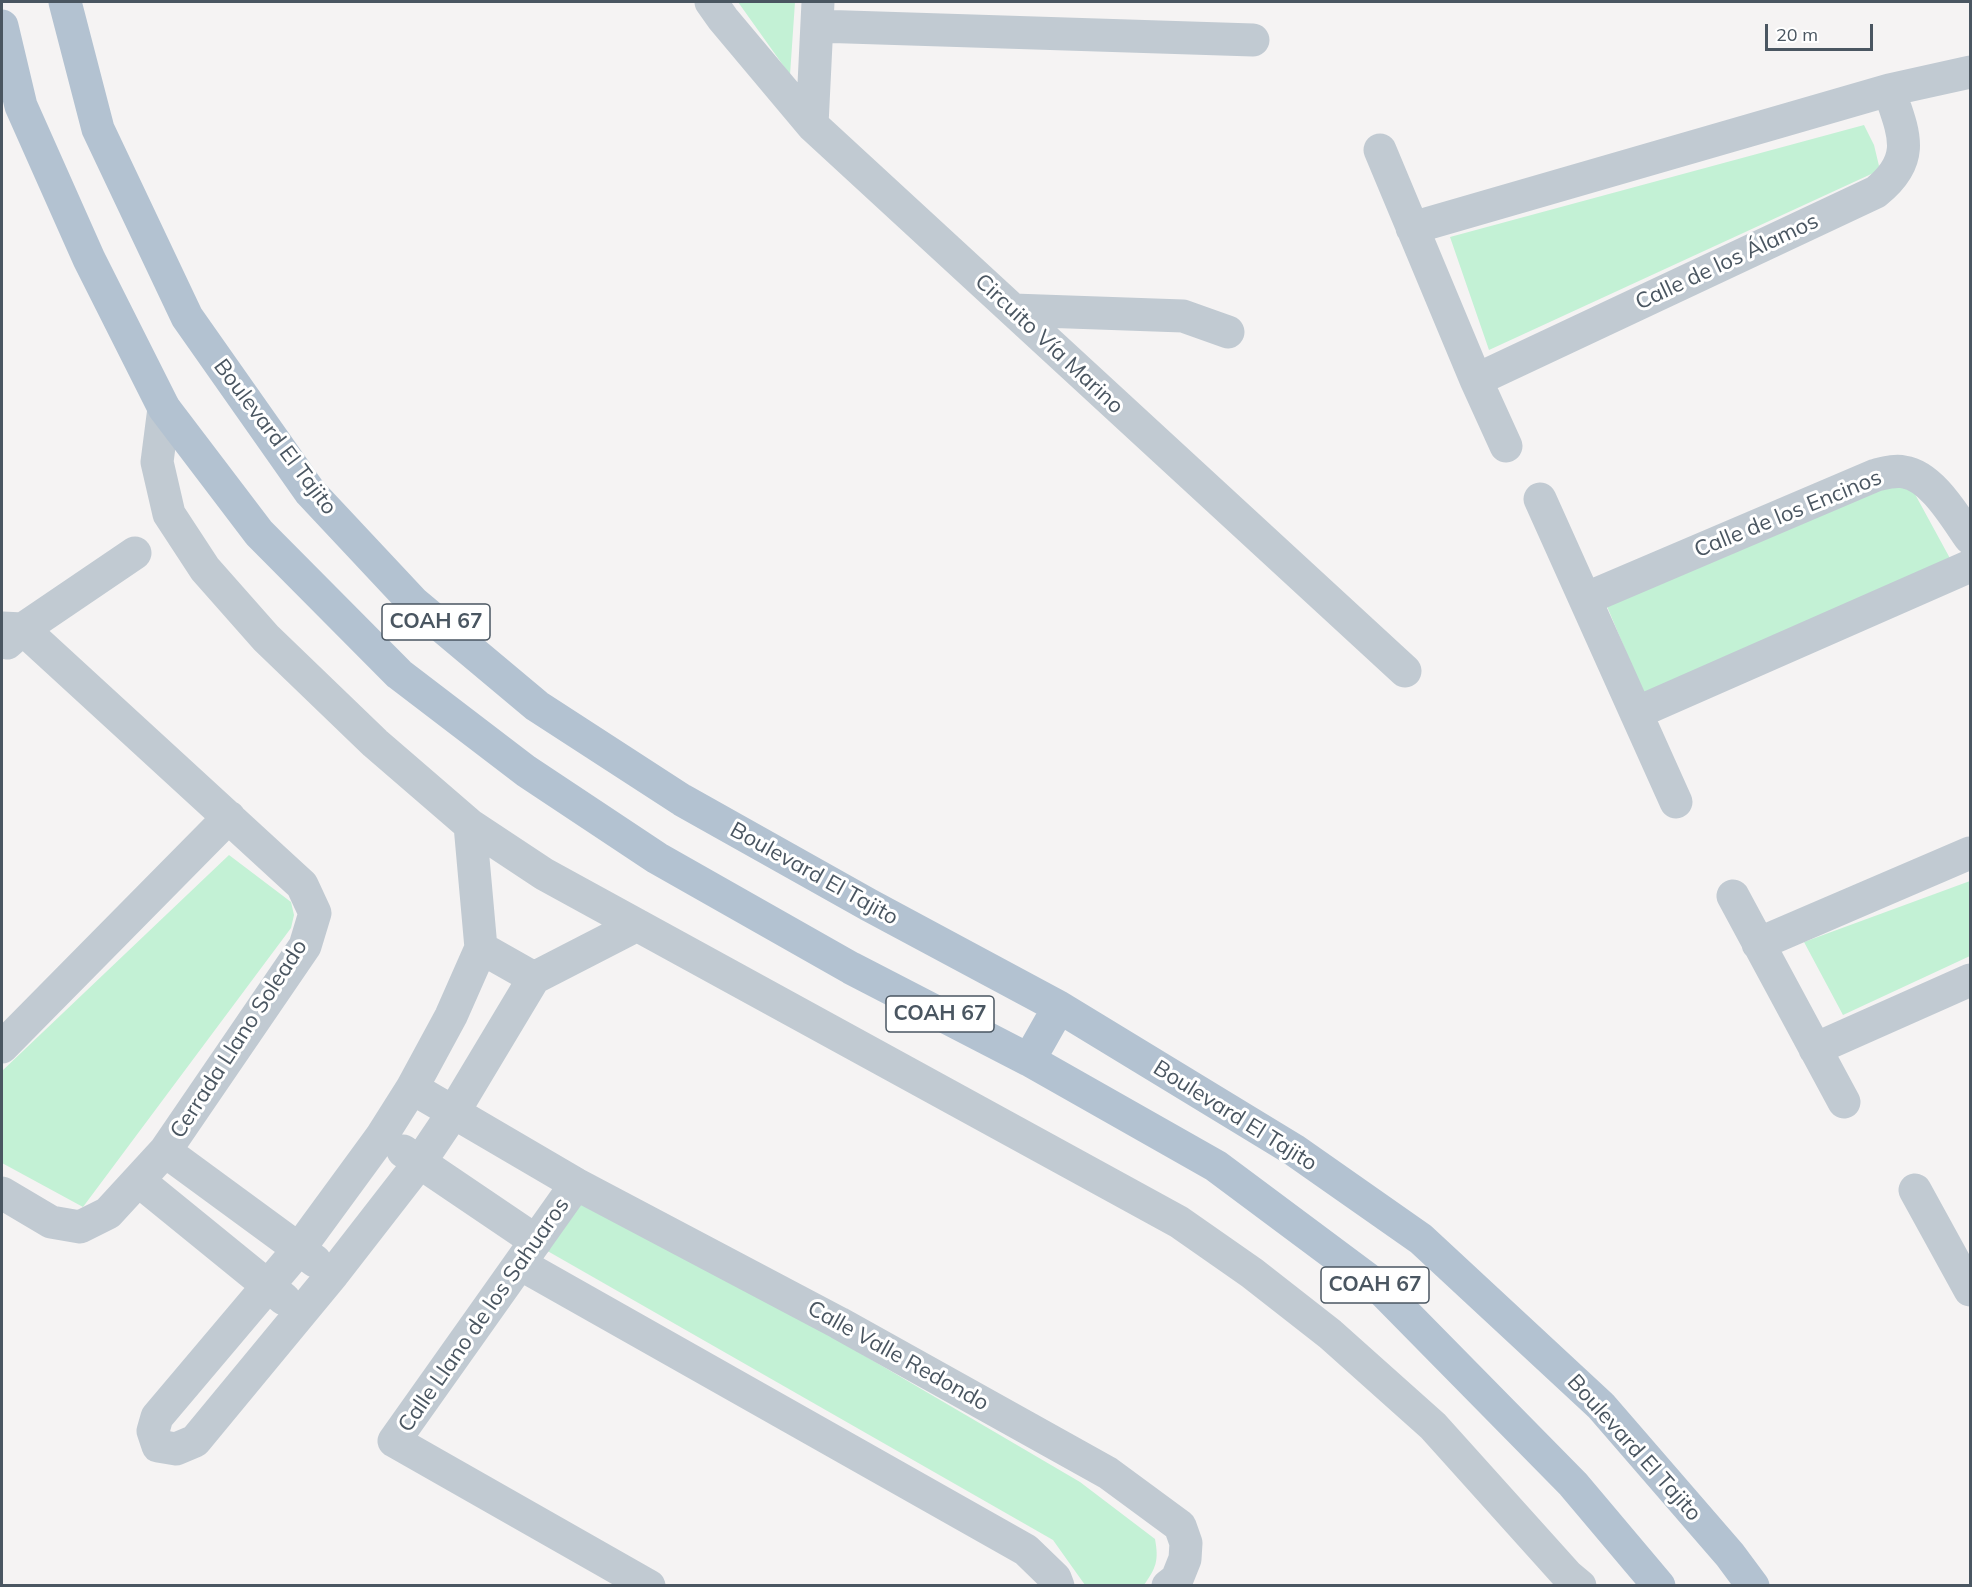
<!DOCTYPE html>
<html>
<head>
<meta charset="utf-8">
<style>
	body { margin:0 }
	#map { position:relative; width:1972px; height:1587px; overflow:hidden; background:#f5f3f3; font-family:Mulish,sans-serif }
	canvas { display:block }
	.frame { position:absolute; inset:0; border:3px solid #4a5661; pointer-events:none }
	.scale { position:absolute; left:1765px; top:24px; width:108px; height:27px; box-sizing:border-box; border:3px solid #4a5661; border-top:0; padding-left:8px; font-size:18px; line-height:21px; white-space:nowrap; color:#4a5661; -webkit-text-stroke:4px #fff; paint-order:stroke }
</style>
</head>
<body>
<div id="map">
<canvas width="1972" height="1587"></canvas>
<div class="frame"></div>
<div class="scale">20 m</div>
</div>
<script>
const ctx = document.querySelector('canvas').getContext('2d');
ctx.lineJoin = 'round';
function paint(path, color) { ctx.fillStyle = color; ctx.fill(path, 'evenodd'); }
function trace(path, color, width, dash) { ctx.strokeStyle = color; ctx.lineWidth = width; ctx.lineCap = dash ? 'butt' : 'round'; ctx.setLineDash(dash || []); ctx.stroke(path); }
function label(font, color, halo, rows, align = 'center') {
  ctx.font = font + ' Mulish,sans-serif'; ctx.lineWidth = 6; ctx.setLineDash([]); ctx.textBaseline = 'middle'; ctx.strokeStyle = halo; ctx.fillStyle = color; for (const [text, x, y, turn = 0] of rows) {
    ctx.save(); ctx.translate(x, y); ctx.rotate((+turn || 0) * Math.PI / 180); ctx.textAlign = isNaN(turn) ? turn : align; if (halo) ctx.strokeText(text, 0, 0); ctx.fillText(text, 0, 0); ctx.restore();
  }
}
paint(new Path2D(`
	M738,2H795L790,75Z
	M1864,125L1874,145L1880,170L1489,350L1450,237Z
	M1882,485H1910L1952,562L1648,704L1606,604Z
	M229,855L291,902L294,915L291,928L83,1207L2,1163V1071Z
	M1970,881V956L1843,1015L1804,942Z
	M587,1193L1080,1482L1155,1539C1159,1561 1156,1568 1144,1585H1085L1053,1540L544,1249Z`), '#c3f1d5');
trace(new Path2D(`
	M711,2L723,19L812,125L1405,671
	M817,26L1253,40
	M812,125L818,2
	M1380,150L1476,380L1506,446
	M1412,228L1889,90L1970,72
	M1013,310L1183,316L1228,332
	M1476,380L1876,192C1917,159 1904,134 1889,90
	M164,408L157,462L169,514L205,569L266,638L375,743L470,825L544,874L1179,1222L1252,1273L1330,1334L1433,1426L1568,1576L1580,1586
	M1540,499L1676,802
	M1585,599L1876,475C1885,473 1895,470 1904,472C1932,476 1955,517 1970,538
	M2,628L23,629L302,885L315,913L305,946L165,1151L108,1213L80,1227L51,1222L2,1193
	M7,643L23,629L135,553
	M1636,713L1970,566
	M470,825L481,948L451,1016L412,1088L381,1137L299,1249L157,1417L153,1431L158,1446L176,1449L195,1441L333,1274L420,1162L453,1113L534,978L637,925
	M1733,896L1844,1102
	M1758,944L1970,853
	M481,948L534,978
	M2,1047L229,817
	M1815,1049L1970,980
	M412,1088L576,1184L839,1323L1108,1473L1180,1526L1186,1543L1185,1559L1177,1579L1168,1586
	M165,1151L315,1261
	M403,1151L536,1241
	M139,1181L284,1299
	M576,1184L394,1441L649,1586
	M1915,1190L1970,1290
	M520,1264L1026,1550L1055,1578L1058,1586`), '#c1cad2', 33);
trace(new Path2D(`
	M65,2L98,129L187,317L310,492L414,603L537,706L682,800L869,905L1059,1007L1294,1150L1421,1239L1601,1406L1730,1555L1753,1586
	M2,26L21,106L89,259L164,408L259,533L399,674L526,771L657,858L851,968L1029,1060L1216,1166L1381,1289L1573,1484L1659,1586
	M1029,1060L1059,1007`), '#b3c2d1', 33);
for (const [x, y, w] of [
	[436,622,108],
	[940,1014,108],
	[1375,1285,108]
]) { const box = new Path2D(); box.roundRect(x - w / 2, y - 18, w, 36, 4.5); ctx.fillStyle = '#fff'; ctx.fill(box); trace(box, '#4a5661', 1.5); }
label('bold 21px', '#4a5661', null, [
	["COAH 67",436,622],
	["COAH 67",940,1014],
	["COAH 67",1375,1285]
]);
label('22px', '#4a5661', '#fff', [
	["Calle de los Álamos",1727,262,-25],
	["Circuito Vía Marino",1049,344,43],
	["Boulevard El Tajito",275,437,53],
	["Calle de los Encinos",1788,514,-22],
	["Boulevard El Tajito",814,874,29],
	["Cerrada Llano Soleado",239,1039,-57],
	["Boulevard El Tajito",1235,1116,32],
	["Calle Llano de los Sahuaros",484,1315,-55],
	["Calle Valle Redondo",898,1356,29],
	["Boulevard El Tajito",1634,1448,48]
]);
</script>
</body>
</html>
